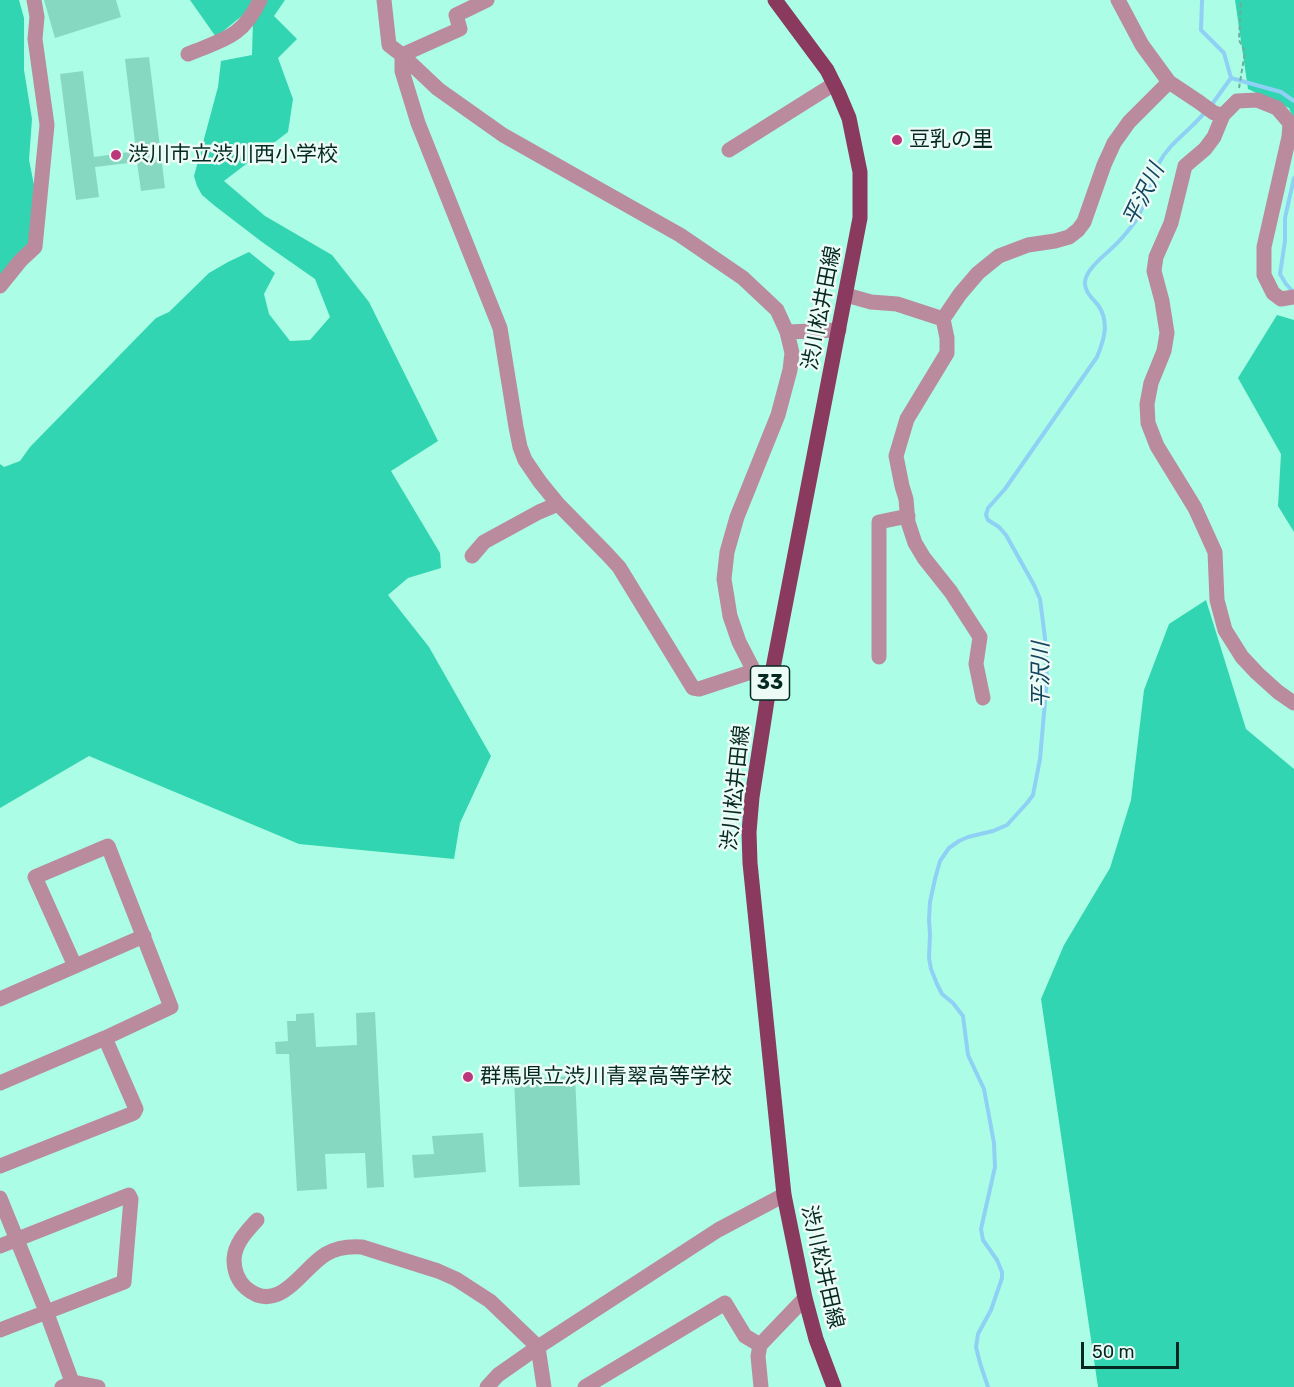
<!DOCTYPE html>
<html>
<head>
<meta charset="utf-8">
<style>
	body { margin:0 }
	#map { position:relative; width:1294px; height:1387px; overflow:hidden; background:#abfee5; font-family:Rubik,sans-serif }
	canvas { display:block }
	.scale { position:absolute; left:1081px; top:1342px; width:98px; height:27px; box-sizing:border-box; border:3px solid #052920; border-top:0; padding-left:8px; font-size:18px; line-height:21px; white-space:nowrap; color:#052920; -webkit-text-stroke:4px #ecfbf6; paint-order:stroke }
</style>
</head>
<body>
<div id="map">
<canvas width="1294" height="1387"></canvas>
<div class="scale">50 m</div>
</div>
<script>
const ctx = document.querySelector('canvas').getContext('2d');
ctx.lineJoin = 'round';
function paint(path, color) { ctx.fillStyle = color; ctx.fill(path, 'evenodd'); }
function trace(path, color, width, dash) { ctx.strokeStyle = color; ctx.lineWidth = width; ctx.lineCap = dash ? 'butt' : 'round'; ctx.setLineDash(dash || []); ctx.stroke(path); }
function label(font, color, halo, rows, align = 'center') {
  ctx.font = font + ' Rubik,"Noto Sans JP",sans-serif'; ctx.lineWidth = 5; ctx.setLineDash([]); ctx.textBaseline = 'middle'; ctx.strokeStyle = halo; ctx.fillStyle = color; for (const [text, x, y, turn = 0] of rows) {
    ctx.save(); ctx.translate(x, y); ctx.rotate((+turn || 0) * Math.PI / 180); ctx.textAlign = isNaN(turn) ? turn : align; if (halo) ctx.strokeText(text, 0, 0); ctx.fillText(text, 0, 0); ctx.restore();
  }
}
paint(new Path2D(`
	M0,0H19L24,18V70L32,119L29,160L35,190L31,247L0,281Z
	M190,0H254L243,15L216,37Z
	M266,0H285L274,16L297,39L278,58L293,99L288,132L224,181L265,216L332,255L369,302L438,441L391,471L440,553L441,568L408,578L388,595L429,647L491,756L460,823L454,859L299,844L89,756L0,808V464L4,467L20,461L30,447L156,318L169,312L209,273L228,262L249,252L275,273L264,294L269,314L290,341L310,340L330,317L315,279L262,242L215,206L202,195L197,186L194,176L218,87L221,61L252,55L253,21Z
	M1235,0H1294V120L1289,108L1248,89Z
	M1277,315L1294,320V532L1278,506L1281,454L1238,378Z
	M1206,600L1246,729L1294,769V1387H1098L1041,999L1064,945L1110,868L1131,800L1144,690L1169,624Z`), '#32d5b1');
trace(new Path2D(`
	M1202,0L1201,30L1224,53L1231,78
	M1231,78L1281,92L1294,101
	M1210,107L1231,78
	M1294,293L1286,284L1280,274L1285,241V218L1294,178
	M988,1387L980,1363L976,1347L978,1334L991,1310L1002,1278V1272L997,1260L983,1240L981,1229L995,1167L994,1143L984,1089L968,1055L963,1016L953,1003L942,994L937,984L931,969L929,958L930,934L929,920L930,902L935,879L940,861L949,848L959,841L968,837L993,831L1007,825L1027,803L1033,795L1040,759L1047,679L1045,638L1040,599L1034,585L1006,535L999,527L988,520L986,515L988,508L1005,489L1097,357C1104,340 1110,322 1098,305C1092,298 1084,291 1085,282C1086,267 1111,251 1120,240C1125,235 1130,228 1135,222C1146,207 1149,180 1159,163C1170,142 1191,130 1205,112`), '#8fd0f5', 4);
paint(new Path2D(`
	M44,0H116L121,17L55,38Z
	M149,57L165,188L141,191L137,162L95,167L99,197L76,200L60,74L83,71L94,157L136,151L125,59Z
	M375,1012L384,1187L367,1188L365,1153L325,1154L327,1189L297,1191L289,1054H276L275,1042L288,1041L287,1021H296V1014L314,1013L316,1047L357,1045L356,1013Z
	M575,1076L580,1185L519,1187L514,1079Z
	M483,1133L486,1172L414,1178L412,1155L434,1154L432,1136Z`), '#87d8c1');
trace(new Path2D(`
	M1239,88L1245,52L1239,40L1241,0`), '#6cae9b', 2, [4.5, 3]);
trace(new Path2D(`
	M384,0L389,45L402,55V71L418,123L500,328L516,427L520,447L525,460L540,482L558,504L607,554L619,567L693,688L699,689L754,671
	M487,0L456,15L460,29L402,55L438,89L503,135L680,235L743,278L777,310L787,332L792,353L790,370L778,415L737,517L727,552L724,579L730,616L739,642L754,671L768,694
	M1118,0L1142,45L1169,82L1199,102L1214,113L1223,115
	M188,54C224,39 242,38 260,0
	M729,150L834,84
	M0,286L21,260L35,247L47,125L35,39L37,17L34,0
	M846,295L871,302L897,304L943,319L960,294L978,273L999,256L1028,245L1055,241L1069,237L1078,230L1084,222L1104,165L1114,143L1129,122L1169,82
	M1294,297L1281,299L1273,293L1264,275V247L1289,137L1290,123L1277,108L1257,100L1237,101L1223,115L1214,137L1205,149L1185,166L1171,223L1156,257L1154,271L1162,301L1167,333L1164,351L1151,383L1147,404L1148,423L1157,446L1195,508L1215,552L1217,600L1225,630L1242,657L1257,673L1278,692L1294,703
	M943,319L947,338V353L907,419L896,456L902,486L906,499L908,522L915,543L924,558L951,592L980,637L976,664L983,698
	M787,332L839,330
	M472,556L484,542L539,512L558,504
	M879,657V522L908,516
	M0,999L144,936
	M0,1083L105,1038L171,1007L108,846L35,877L75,966
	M0,1166L134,1113L136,1109L105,1038
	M0,1198L46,1311L74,1387
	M257,1220C247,1231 235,1243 234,1259C234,1270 237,1280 246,1288C279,1316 301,1269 326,1254C338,1247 349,1246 362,1247L438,1271L456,1279L490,1301L538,1347L544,1387
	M0,1246L129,1195L131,1199L124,1282L0,1330
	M62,1387L73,1382L98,1387
	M487,1387L498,1375L538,1347L718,1230L784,1195
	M585,1387L725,1303L745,1336L760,1345
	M761,1387L758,1356L760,1345L805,1298`), '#ba8b9d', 15);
trace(new Path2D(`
	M775,0L827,70L838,92L849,118L860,172V218L768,694L752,797L749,832L750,863L784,1195L805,1298L816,1339L834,1387`), '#8a395f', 15);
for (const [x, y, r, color] of [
	[897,140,6,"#bc377a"],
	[116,155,6,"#bc377a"],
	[468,1077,6,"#bc377a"]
]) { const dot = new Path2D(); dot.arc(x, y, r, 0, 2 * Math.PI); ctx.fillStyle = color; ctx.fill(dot); trace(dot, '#ecfbf6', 2); }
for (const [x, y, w] of [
	[770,683,39]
]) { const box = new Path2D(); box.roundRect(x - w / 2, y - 17, w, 34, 4.5); ctx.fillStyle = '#ecfbf6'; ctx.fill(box); trace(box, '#052920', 1.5); }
label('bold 20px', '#052920', null, [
	["33",770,683]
]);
label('21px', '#052920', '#ecfbf6', [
	["豆乳の里",909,140],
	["渋川市立渋川西小学校",128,155],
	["群馬県立渋川青翠高等学校",480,1077]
], 'left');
label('21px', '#052920', '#ecfbf6', [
	["渋川松井田線",822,308,-79],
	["渋川松井田線",736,788,-84],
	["渋川松井田線",822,1267,77]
]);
label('italic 22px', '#12465f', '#ecfbf6', [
	["平沢川",1144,195,-64],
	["平沢川",1042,675,-90]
]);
</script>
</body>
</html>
